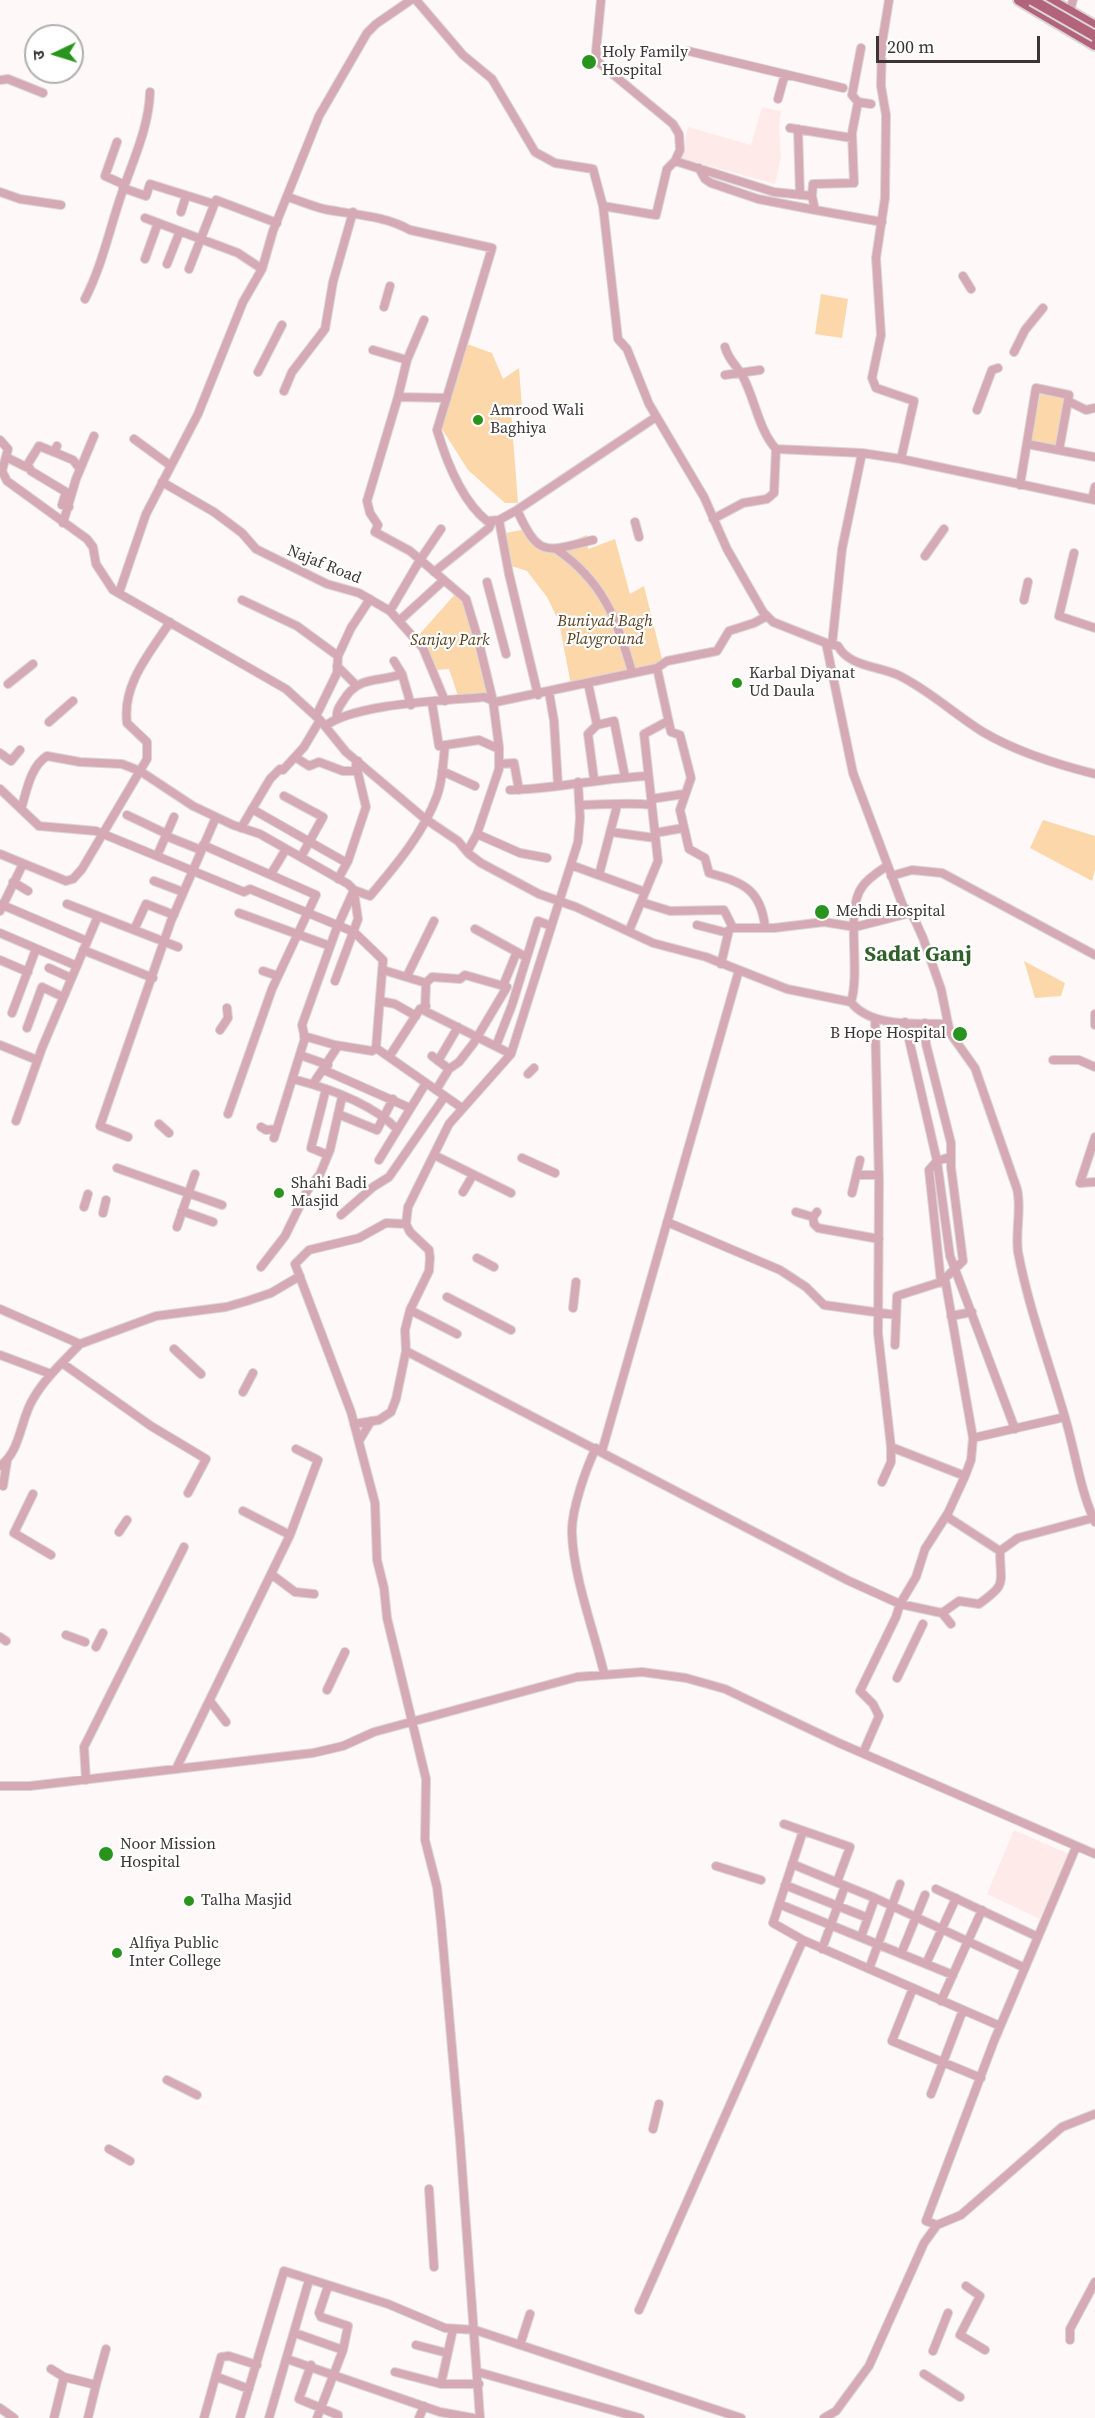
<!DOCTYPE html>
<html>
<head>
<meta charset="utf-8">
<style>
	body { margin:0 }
	#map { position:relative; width:1095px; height:2418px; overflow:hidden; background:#fef9f8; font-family:"Source Serif 4","Noto Sans Devanagari",serif }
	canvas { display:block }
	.north { position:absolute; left:24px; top:24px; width:60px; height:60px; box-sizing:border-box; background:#fff; border:2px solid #b1aeae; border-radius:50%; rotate:266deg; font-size:16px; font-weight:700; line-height:24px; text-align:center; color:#3b3535 }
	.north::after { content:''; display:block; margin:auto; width:21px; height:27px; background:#29941d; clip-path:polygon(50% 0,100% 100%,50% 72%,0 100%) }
	.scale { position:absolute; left:876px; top:36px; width:164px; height:27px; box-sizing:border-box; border:3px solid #3b3535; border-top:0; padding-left:8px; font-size:18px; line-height:21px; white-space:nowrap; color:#3b3535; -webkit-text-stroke:4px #fff; paint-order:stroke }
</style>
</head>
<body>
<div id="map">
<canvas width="1095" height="2418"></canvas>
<div class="north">उ</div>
<div class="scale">200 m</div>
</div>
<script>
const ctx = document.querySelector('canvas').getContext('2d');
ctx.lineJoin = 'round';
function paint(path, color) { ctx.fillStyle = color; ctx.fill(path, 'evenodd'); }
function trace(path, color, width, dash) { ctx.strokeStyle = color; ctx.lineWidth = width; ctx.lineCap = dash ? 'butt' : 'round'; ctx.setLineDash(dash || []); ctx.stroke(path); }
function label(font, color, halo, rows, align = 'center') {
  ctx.font = font + ' "Source Serif 4",serif'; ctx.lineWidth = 4.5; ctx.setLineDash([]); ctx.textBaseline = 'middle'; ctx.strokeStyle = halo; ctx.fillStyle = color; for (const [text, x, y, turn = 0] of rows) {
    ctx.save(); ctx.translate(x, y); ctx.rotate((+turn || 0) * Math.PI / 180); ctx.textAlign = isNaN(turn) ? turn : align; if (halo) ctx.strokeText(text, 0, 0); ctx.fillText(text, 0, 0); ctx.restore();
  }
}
paint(new Path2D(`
	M762,107L781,111L779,127L781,157L775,184L681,158L688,127L751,145Z
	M1014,1830L1069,1854L1040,1919L987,1894Z`), '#feebe9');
paint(new Path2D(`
	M821,294L848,299L842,338L815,334Z
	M467,344L492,353L503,379L519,368L522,408L511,411L518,503H505L468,470L442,429Z
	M1040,394L1064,398L1056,446L1031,441Z
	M526,529L548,550L587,535L588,549L615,539L630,594L644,586L663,663L571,685L559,622L547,597L527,571L508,565L506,533Z
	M456,593L466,599L490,697L458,696L449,669L437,670L418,636Z
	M1043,820L1095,836V870L1092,881L1030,848Z
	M1024,961L1065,983L1061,996L1035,998Z`), '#fcd7aa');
const minor = new Path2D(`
	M416,0L463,55L492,79L535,152L555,163L593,169L603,206L618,339L627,349L649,404L704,497L727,549L763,612L773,622L826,643L838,646C849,667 879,666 898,675C929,690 954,714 983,732C1015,751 1059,765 1095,774
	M601,0L596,51L598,62L673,124L679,134L680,150L675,161L667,169L656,215L603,206
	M1069,14L1073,0
	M861,48L852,95L858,102L871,104
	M688,51L843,88
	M0,80L8,79L43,93
	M778,99L785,74
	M790,128L852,138
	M798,129L800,195
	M117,142L105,176L125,185
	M675,161L774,192L812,196L815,210L882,222
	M699,168L705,179L711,183L758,199L815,210
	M123,188L146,196L150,184L214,204
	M0,192L20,199L61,205
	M812,196L813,184L854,183L852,133L858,102
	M288,197C300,201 312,206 324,209C353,215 383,215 410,230L492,248L437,430C446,460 462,501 487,521L499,520L517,510L656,417
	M181,212L186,196
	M145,218L238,253L262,269
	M145,259L158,223
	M167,264L180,231
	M189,269L216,200L277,223
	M963,276L971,289
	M85,299C103,264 110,226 123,190C134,158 149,126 150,92
	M384,307L390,286
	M725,347C728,359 736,365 742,375C755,398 758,429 776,449
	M373,350L407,360
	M1014,352L1025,330L1043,308
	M258,372L282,325
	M725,375L760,370
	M284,391L292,372L325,329L333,282L353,212
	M398,397L407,360L424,320
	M447,398L398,397L367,501L370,513L378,525L375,532L410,551L466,599L478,639L493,701L499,747V769L477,834L467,852
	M1068,401L1086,410L1095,408
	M977,410L992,370L998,368
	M134,439L171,466
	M0,440L8,449L2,471L7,481L87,539L93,547L96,564L113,590L286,689L320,720L346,752L424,818L458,841L469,854L481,863L539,894L576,907L653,943L706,957L787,989L851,1002C861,969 845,910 862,887C868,878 878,872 887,866
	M1027,444L1095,457
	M54,452L73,460L80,469
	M6,457L26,467L39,446L54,452L57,446
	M901,459L1095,500
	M28,465L31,471L66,492L62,505L69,507
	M162,482L214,512L242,533L256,549L327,584L359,593L390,611L423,648L445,701
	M1020,485L1036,388L1069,395L1059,450
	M1092,499L1095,487
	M517,510C539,558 545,552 593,540
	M713,519L743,503L767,499L774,493L776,449L862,453L901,459L914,401L876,388L872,378L881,335L876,258L885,198L886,115L881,86L882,43L889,0
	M499,520L509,574L538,695
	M635,522L639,537
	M63,523L76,479L94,436
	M556,549C603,581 617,619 632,672
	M1074,553L1059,616L1095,628
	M925,556L944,529
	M434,572L489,528L492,521
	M487,582L506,654
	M119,593L146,514L198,414L243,302L262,269L273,231L319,116L367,33L376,24L411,0
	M242,600L297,626L338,656
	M1024,600L1028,582
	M390,611L420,560L441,529
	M399,621L444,580
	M826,643L853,773L903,906L914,918L923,938L941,989L950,1033L975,1068L1017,1189C1022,1209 1015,1231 1018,1252C1029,1310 1050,1365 1066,1421C1076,1455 1080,1490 1095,1522
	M832,645L842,549L862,453
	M394,661L402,674L411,705
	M337,666L356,685
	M657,668L671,732L680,735L691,778L680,810L689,849L705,858L709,873C742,882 761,889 765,927
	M588,683L597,725
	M8,684L33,664
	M549,692L554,721L558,785
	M432,703L439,746L479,740L499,749
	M316,716L337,673L338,656L351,628L370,599
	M337,719C336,711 339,707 343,701C358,675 377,683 402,674
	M49,722L73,701
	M325,726C356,703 444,701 484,697L496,702L657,668L667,661L717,651L729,631L754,623L767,616
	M0,753L11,761L20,750
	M295,757L309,766L319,762L343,771H358
	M499,764L514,763L519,790
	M442,771L475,786
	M594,779L588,734L597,725L614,721L625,777
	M0,789L39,826L96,831L244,892L250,889L354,932L383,960L376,1048L462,1108
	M510,790C557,789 602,778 648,776
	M284,796L323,817L301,857
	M651,799L684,794
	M580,805C604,805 628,802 652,805
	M22,806C27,789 31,766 47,756L80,762L122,764L140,771L193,806L233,825L260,834L348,884L354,890L370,896C396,865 423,834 437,796C443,780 443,762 445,745
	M252,809L347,863
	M127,815L167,834
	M241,828L270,779L280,769L283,770L304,747L320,720
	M611,832L655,838
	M655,833L683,828
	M477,834L520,853L547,858
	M166,836L201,850
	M203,845L316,895L272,989L228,1114
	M0,854L66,881L73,879L82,869L147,759V742L127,723C122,684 150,653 170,622
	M157,856L174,817
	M571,865L645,892
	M271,874L286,849
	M599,875L617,806
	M891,876L912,870L942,873L1095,955
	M338,879L348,861L366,807L356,765L358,761
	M154,881L183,892
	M13,882L28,891
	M641,902L670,911L724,910L733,928
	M0,904L87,941
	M67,904L178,947
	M0,911L23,864
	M239,913L330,946
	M697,925L728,933
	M475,929L526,957
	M134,930L146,904L174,915
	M629,931L658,861L644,734L668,721
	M0,933L77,966
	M83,950L153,978
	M0,960L28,972
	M721,964L729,930L733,928H774L824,922L855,927L910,913
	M49,968L71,978
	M383,970L426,983
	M263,971L278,976
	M407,976L434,921
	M335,981L358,919L354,892
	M426,983L432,977L460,979L465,975L507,987L473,1044L459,1062L449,1069L436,1090
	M426,983L425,1011L511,1054
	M503,986L516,954
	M380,1001L395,1004L416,1016
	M851,1002C870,1028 919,1023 948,1024
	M12,1013L36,949
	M1095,1014V1025
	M905,1022L937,1161L950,1256L1015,1429
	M27,1028L42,987L63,997
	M220,1030L228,1018L227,1008
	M304,1036L335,1045L372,1051L376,1048
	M0,1045L37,1060
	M496,1046L512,1005L538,921L551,926
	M300,1055L328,1065
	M432,1056L449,1069
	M389,1057L420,1009L426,1006
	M1053,1060H1079L1095,1067
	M438,1061L458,1027
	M324,1070L410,1108
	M528,1074L534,1068
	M293,1079C328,1088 371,1103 397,1129
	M313,1084L338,1046
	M326,1089L311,1148L328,1155
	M338,1114L377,1130L393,1099
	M16,1121L42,1048L98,916
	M159,1124L169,1133
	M261,1127L266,1130L277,1129
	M128,1137L100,1126L171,921L216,817
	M1095,1137L1080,1183L1095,1182
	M274,1138L305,1038L302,1025L336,930L354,890
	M434,1155L511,1193
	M522,1158L555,1173
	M379,1160L426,1083
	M117,1168L222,1205
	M858,1175H879
	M463,1192L473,1175
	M852,1193L860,1160
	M84,1207L88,1194
	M182,1211L213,1222
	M796,1212L813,1217L817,1212
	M103,1213L106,1200
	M341,1215L373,1187L389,1177L445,1096
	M813,1217L814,1224L818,1228L879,1239
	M667,1222L780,1270L806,1287L824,1305L896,1315
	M406,1224L386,1223L359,1238L309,1250L295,1264L351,1412L375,1503L377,1560L384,1588L387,1618L426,1779L425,1840L437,1887L441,1922L460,2140L480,2418
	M177,1227L195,1174
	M477,1258L494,1267
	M261,1267L285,1236L307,1191L320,1174L330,1150L342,1097
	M945,1279L973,1438L971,1460L965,1476
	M941,1282L929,1170L937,1161L950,1157
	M447,1297L511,1330
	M573,1308L576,1282
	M0,1309L80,1344L156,1316L226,1307L247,1301L271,1293L300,1276
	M410,1310L457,1334
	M951,1316L972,1312
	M895,1345L897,1296L941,1282L963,1261L951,1167V1143L926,1044L925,1023
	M174,1349L201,1374
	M406,1351L847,1580L900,1604L942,1613L959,1601L979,1604C1008,1583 1000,1585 1000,1551L1018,1538L1093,1518
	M0,1355L51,1374
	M62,1363L151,1426L206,1459L188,1493
	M243,1392L253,1373
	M354,1424L379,1420L391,1412L396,1399L406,1351L405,1330L410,1310L429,1271L430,1258L429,1250L410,1232L406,1224L408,1207L449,1124L511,1054L578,842L580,818L578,782
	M973,1438L1065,1417
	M359,1441L371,1421
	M596,1448C586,1468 571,1511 572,1533C573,1575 594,1631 604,1673
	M602,1451L739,970
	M0,1466C21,1451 20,1420 33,1399C45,1378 63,1362 80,1344
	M882,1482L891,1462V1447
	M3,1486L7,1461
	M33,1494L14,1533L51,1555
	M243,1511L290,1535
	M946,1516L1000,1551
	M119,1532L127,1520
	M271,1574L295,1592L314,1594
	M942,1613L951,1624
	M66,1635L85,1642
	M0,1637L6,1641
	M96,1647L103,1633
	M897,1678L923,1624
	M327,1690L345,1652
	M210,1701L226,1722
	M863,1753L879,1716L873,1704L860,1691L896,1617L900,1604L916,1577L925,1549L948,1513L965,1476L891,1447L878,1333L879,1181L875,1018
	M176,1769L290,1535L318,1460L296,1449
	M86,1780L84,1747L184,1547
	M0,1786H30L313,1753L343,1746L374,1732L577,1677L642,1672L686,1678L725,1689L839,1743L1095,1854
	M784,1824L850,1847L837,1882
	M803,1831L773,1923L803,1940L1000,2026
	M792,1864L875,1898L1025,1968
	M716,1866L761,1880
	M785,1885L868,1918
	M936,1889L1038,1937
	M779,1904L953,1975
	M861,1937L875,1898
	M822,1949L845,1886
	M901,1954L925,1895
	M926,1964L956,1898
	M869,1969L900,1884
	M913,1988L892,2041L981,2078
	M941,2001L982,1910
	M167,2080L197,2095
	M931,2094L963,2010
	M653,2129L659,2104
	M109,2149L130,2161
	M429,2189L434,2267
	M937,2225L926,2221L994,2041L1076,1847
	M966,2286L980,2296L960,2335L985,2350
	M639,2310L803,1940
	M295,2333L343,2350
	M1070,2340V2329L1095,2282
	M416,2345L447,2353
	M520,2345L530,2314
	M933,2351L948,2313
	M287,2359L440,2412L473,2418
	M311,2365L299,2399L338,2415V2418
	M51,2369L64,2377L96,2385L88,2418
	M395,2372L441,2384H479
	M478,2372L640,2418
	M924,2374L960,2397
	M217,2377L249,2389
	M441,2384L453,2329
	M96,2385L106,2349
	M0,2408L14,2418
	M54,2418L64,2377
	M204,2418L221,2357L229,2356L257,2365
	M240,2418L284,2271L388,2304L445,2328L475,2330L741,2418
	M269,2418L309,2280
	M317,2418L343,2350L348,2326L321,2317L319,2313L328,2286
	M419,2418L424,2406
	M824,2418L836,2411L869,2366L924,2243L937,2225L961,2215L1062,2127L1095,2114`);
const major = new Path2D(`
	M1019,0L1095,45
	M1050,0L1095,26`);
trace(minor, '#dbd6d5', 10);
trace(major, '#dbd6d5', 14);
trace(minor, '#d6aab5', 8);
trace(major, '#b2647b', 10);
const majorBridge = new Path2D(`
	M1032,0L1095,36`);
trace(majorBridge, '#dbd6d5', 14, []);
trace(majorBridge, '#b2647b', 10);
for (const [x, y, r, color] of [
	[589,62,8,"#29941d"],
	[478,420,6,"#29941d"],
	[737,683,6,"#29941d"],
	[822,912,8,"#29941d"],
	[960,1034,8,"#29941d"],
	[279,1193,6,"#29941d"],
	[106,1854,8,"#29941d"],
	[189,1901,6,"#29941d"],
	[117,1953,6,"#29941d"]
]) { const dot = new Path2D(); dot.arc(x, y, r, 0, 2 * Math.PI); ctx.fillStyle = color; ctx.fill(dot); trace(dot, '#fff', 2); }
label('16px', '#3b3535', '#fff', [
	["Holy Family",602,53],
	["Hospital",602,71],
	["Amrood Wali",490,411],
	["Baghiya",490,429],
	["Karbal Diyanat",749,674],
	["Ud Daula",749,692],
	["Mehdi Hospital",836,912],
	["B Hope Hospital",946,1034,"right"],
	["Shahi Badi",291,1184],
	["Masjid",291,1202],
	["Noor Mission",120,1845],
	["Hospital",120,1863],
	["Talha Masjid",201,1901],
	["Alfiya Public",129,1944],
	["Inter College",129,1962]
], 'left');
label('16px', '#3b3535', '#fff', [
	["Najaf Road",324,565,22]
]);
label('italic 16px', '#583f1d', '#fff', [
	["Buniyad Bagh",605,622],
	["Playground",605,640],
	["Sanjay Park",450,641]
]);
label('bold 22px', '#30612a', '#fff', [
	["Sadat Ganj",918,955]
]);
</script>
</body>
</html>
